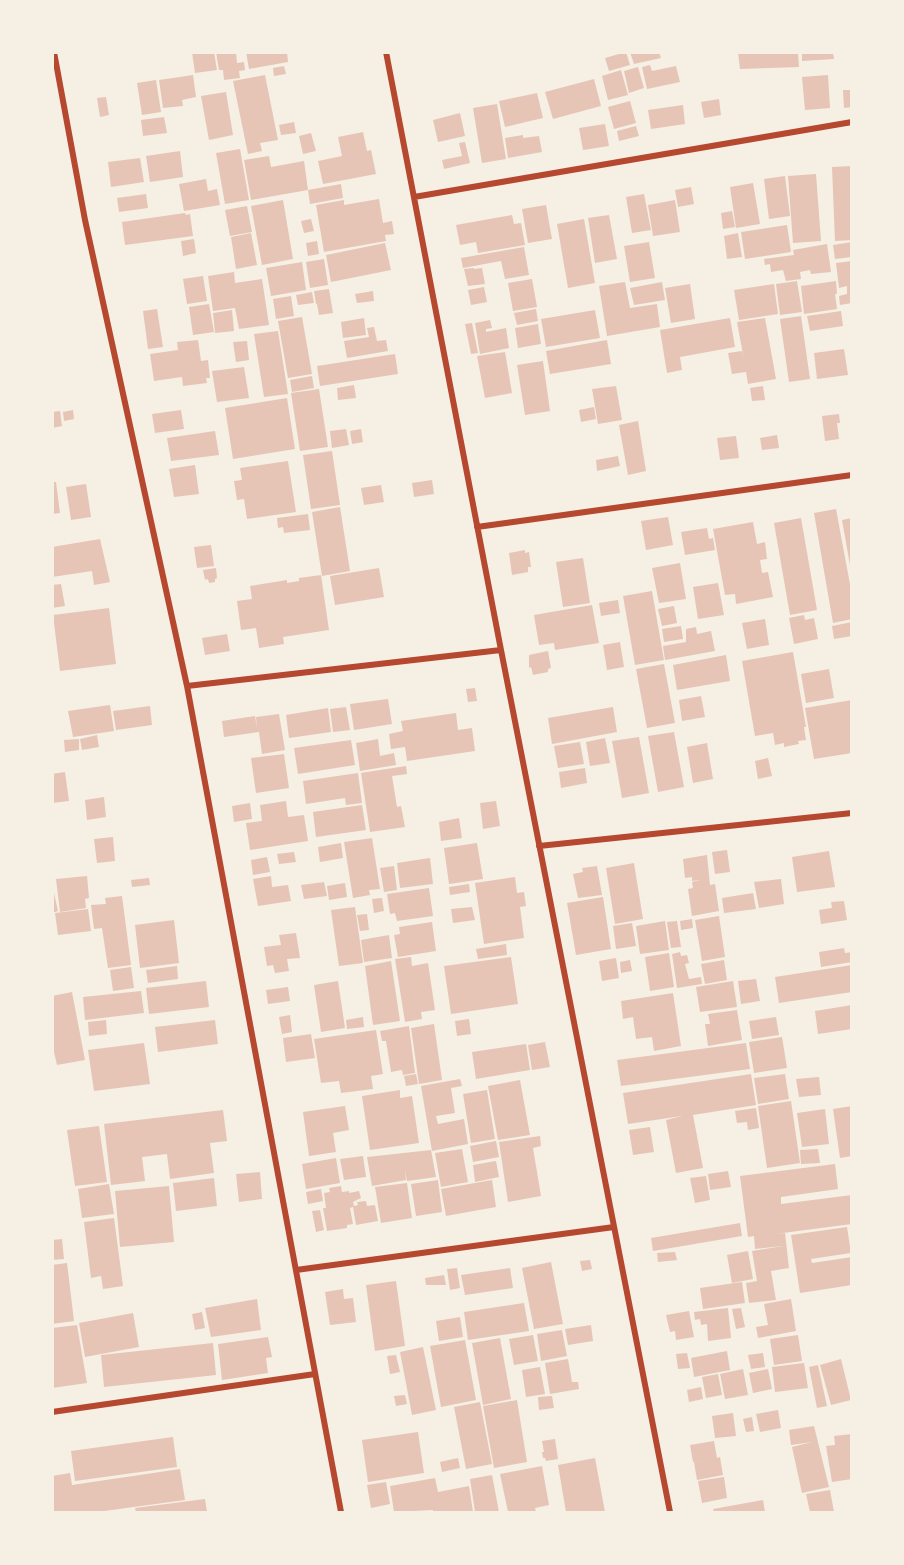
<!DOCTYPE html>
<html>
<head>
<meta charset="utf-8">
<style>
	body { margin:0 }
	#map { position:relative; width:904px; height:1565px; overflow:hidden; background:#f6efe4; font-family:Karla,sans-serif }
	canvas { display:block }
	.frame { position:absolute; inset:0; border:54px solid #f6efe4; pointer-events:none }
</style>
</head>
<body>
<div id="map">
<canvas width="904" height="1565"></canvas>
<div class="frame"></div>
</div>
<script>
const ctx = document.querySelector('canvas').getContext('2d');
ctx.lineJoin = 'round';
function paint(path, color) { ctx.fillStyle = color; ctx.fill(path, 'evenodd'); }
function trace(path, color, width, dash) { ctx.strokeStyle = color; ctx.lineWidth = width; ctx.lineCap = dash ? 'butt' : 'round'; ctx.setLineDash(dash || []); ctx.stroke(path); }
paint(new Path2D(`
	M192,52H214L217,70L195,73Z
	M216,52H236L237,63L244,62L245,70L239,71L240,78L224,80L223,70H219Z
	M246,52H287L288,62L249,69Z
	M626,52L630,65L609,71L605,58Z
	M630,52H659L661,58L634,64Z
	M738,52H798L799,67L740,69Z
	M802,52H833L834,59L802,61Z
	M650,65L652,71L676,66L680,82L647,89L642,67Z
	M284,66L286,74L274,76L273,68Z
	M638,67L644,88L629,93L624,71Z
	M621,70L628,95L608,100L602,76Z
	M193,75L196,97L182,100L183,106L163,108L159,80Z
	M265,75L278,140L260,143L262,151L248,154L233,81Z
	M828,75L830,108L805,110L802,77Z
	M594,79L601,106L553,119L545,92Z
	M156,80L161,112L142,115L137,83Z
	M843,90H852V107L844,108Z
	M226,92L233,135L209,140L201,96Z
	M537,93L543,118L505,127L499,101Z
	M106,97L109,115L100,117L97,98Z
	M719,99L721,115L704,118L701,102Z
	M630,101L636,123L614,129L608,107Z
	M497,104L506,159L482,163L473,108Z
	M683,105L685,124L651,129L648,110Z
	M460,113L465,136L438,142L433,120Z
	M164,117L167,133L143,136L141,120Z
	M294,122L296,133L281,135L279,125Z
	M605,124L609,146L583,150L579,128Z
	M636,126L639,136L619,141L617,131Z
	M363,132L367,151L371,150L376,174L323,184L318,161L342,156L338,137Z
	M311,133L316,151L303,154L299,136Z
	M523,135V138L539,136L542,152L508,158L505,138Z
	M465,142L470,163L444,169L442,160L462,156L459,143Z
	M240,149L249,200L225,204L216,153Z
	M180,151L183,177L150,182L146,156Z
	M269,156L271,167L304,161L308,190L251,200L244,160Z
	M140,158L144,182L111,187L108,162Z
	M852,166V240L835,241L832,167Z
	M816,174L821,241L793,243L788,176Z
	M785,176L790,216L769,219L764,179Z
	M206,179L208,191L217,189L220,205L184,211L179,184Z
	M753,183L760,224L736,228L730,187Z
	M341,184L343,198L310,204L308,190Z
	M691,187L694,204L678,207L675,190Z
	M146,194L148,208L119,212L117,198Z
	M644,194L651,230L632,233L626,197Z
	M379,199L383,223L392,221L394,234L385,235L386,241L324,252L316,205L344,200V205Z
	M283,200L293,259L262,265L251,206Z
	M675,200L680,232L653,236L648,205Z
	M546,205L552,239L528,243L522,209Z
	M247,206L252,232L230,236L225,210Z
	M732,211L735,227L723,229L721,213Z
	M185,213L186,215L190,214L193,236L125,245L122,222Z
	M512,215L514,224L521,223L525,245L478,253L476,242L460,245L456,225Z
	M609,215L617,259L595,263L588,218Z
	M311,219L314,231L304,233L301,221Z
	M584,219L595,283L568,288L557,224Z
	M787,225L791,252L745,259L741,232Z
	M251,233L257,265L236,269L231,237Z
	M738,233L742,257L727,259L724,236Z
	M194,239L196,253L183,256L181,241Z
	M317,241L319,254L308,256L306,243Z
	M649,242L655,278L630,282L624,246Z
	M852,242V257L835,259L833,245Z
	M385,243L391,270L331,282L326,255Z
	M827,244L831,272L811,274L810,270L800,272L801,279L786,281L783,270L771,272L770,264L765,265L764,259L794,255L793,250Z
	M524,247L529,275L505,279L501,261L463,268L461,258Z
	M324,259L328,285L310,288L306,262Z
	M852,261V303L840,305L839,296L847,294V286L839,288L836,263Z
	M302,262L306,290L271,296L266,268Z
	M474,268V269L482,268L485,284L468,286L464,269Z
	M234,272L235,283L262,279L269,325L239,329L235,308L213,311L208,276Z
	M203,276L207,301L187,304L183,279Z
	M532,279L537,307L513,311L508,283Z
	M797,281L802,312L780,315L776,284Z
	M836,281L837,294H835L837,309L804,314L801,286Z
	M625,282L630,308L657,304L660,327L607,336L599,286Z
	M662,282L665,300L634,305L630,288Z
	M690,284L695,319L671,323L665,288Z
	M774,284L778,314L739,320L734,290Z
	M484,287L487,302L471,305L468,290Z
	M329,289L333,313L319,315L317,304L324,303L316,304L314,291Z
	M373,291L374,301L357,303L355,294Z
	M312,292L314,303L298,305L296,295Z
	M291,296L294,316L276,319L273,299Z
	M209,304L214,332L193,335L189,307Z
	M157,309L163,347L148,349L143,311Z
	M536,309L538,321L517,325L514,313Z
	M232,310L234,331L215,333L213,313Z
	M595,310L600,338L546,347L541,319Z
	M841,311L843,326L810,331L807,316Z
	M801,316L810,379L789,382L780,319Z
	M302,317L312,374L288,378L278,321Z
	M364,318L366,335L343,338L341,322Z
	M730,318L735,347L680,357L682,370L667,373L660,330Z
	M765,318L776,379L748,384L746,372L732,374L728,353L742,351L744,360L737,322Z
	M490,320L492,328L486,329V332L506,328L509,348L480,354L475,323Z
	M472,323L478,353L471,354L465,324Z
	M538,324L541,344L518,348L515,328Z
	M374,327L377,341L386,340L388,351L347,358L344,341L369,337L367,328Z
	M278,331L288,394L264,397L254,334Z
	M198,340L201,361L208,360L210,378H206L207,383L183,386L182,377L154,381L150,354L178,350L177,342Z
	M607,340L611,364L550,374L546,351Z
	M247,341L249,360L236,362L233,342Z
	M844,349L848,375L817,379L814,353Z
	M505,352L512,393L485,398L477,356Z
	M395,354L398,374L320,386L317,366Z
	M543,361L550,411L525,415L517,365Z
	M244,367L249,398L217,402L212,371Z
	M312,376L314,388L292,392L290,380Z
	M354,385L356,398L338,400L337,388Z
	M616,386L622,420L598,424L592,389Z
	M763,386L765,400L752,401L750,388Z
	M319,389L328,447L300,451L291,393Z
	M287,398L295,449L233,459L225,408Z
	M594,407L596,419L581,422L579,410Z
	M73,410L74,419L64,421L63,412Z
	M181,410L184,429L155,433L152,414Z
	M60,411L62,426L52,428V412Z
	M839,414L840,423H837L839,439L825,441L822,416Z
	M638,421L646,471L628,475L619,425Z
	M346,429L349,445L332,448L330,431Z
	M361,429L363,442L352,444L350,431Z
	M215,431L219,455L171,461L167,438Z
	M777,435L779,448L762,450L760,438Z
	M736,436L739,458L720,460L717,438Z
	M332,451L340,505L311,509L303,455Z
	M618,456L620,466L597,471L596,460Z
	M288,461L296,512L247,519L244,499L237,500L234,481L242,480L240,468Z
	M195,465L199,494L174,497L169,469Z
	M432,480L434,494L414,497L412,483Z
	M52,482H56L60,513L52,514Z
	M86,484L91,517L71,520L66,487Z
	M381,485L384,502L364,505L361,488Z
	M340,507L350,571L322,576L312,512Z
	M836,509L852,595V619L833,623L814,513Z
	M308,514L310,530L284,533L283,527L278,528L277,518Z
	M668,517L673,545L646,550L641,521Z
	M801,518L817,610L790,615L774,523Z
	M852,518V565H850L842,520Z
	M753,522L757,544L765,542L767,559L760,560L762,573L768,572L773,597L736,604L735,594L725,595L713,529Z
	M707,528L709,539L713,538L715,550L685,555L681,532Z
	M100,539L110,582L94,585L92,571L52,577V547Z
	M211,545L214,566L197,568L194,547Z
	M525,550V553L529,552L531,567H528V572L512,575L509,553Z
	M583,558L590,603L563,607L556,562Z
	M680,563L686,599L659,603L652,568Z
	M216,568L217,578L215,579V582L209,583L208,579L205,580L203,570Z
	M379,568L384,597L335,605L330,576Z
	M321,575L329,630L283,637L284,644L259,648L256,628L241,630L237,601L252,599L250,586L287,580V583L299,581V578Z
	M718,583L724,615L698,619L693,587Z
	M61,584L65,606L52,608V585Z
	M652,591L664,660L635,665L623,596Z
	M618,600L620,613L601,616L599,603Z
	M592,605L599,643L555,650L554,643L539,645L534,615Z
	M674,606L677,623L662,626L658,609Z
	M109,608L116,664L60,671L53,615Z
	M804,615L805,620L814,618L818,639L794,644L789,618Z
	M765,619L769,645L747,649L742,623Z
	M852,622V636L834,639L832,626Z
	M681,626L683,639L664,642L662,629Z
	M696,627L697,634L711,631L715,651L665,660L663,646L686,642V629Z
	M227,634L230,651L205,655L202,638Z
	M620,642L624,667L607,670L603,645Z
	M548,651L551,668L548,669V672L533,675L531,667L529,668V655Z
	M793,652L806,727H804L806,740L798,741L799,744L784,747V743L775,745L773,733L755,736L742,661Z
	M726,655L730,681L677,690L673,665Z
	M664,664L675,723L647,728L636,669Z
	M829,669L834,698L806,703L801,674Z
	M475,688L477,701L468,702L466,689Z
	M701,696L705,717L682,721L679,700Z
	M388,699L392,724L354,730L350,704Z
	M852,700V753L814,759L805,708Z
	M110,705L114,731L73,737L68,711Z
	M150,706L152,725L116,730L113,711Z
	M346,707L350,730L333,732L330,709Z
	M613,707L617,732L552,744L548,718Z
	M328,708L331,732L289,738L286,715Z
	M456,713L458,730L472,728L475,751L407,761L405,747L391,749L389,734L403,731L401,721Z
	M279,714L285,750L262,754L259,732L224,737L222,721L255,716L257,728L256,717Z
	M674,732L684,787L658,792L648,736Z
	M97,735L99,747L82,750L80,739Z
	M639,737L649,793L622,798L612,741Z
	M605,738L610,763L590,766L586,742Z
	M79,739V750L65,752L64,740Z
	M378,739L380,756L394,753L396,765L360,771L356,743Z
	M351,740L355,765L298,774L294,748Z
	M580,742L584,764L558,768L554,746Z
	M707,743L713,779L693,783L687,747Z
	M284,754L289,788L256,793L251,758Z
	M768,758L772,776L758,779L755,761Z
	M406,766L407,774L392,776L397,807L401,806L405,827L370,832L361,773Z
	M585,768L587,783L561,788L559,772Z
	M65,772L69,801L52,803V774Z
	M358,773L362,803L346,805L345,798L306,804L303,781Z
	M104,797L106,817L87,820L85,800Z
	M286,801L288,817L304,815L308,841L250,850L246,823L262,821L260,805Z
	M496,801L500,826L483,829L480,803Z
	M250,803L252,819L234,822L232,806Z
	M362,805L366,830L316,837L313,812Z
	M459,818L462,838L441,841L439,822Z
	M113,837L115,861L97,863L94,839Z
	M372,838L380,889L369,890L370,895L353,898L344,842Z
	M341,843L343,858L320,862L318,847Z
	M477,843L483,879L449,884L444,848Z
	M727,850L730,872L715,874L712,852Z
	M829,851L835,887L797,892L792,857Z
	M294,852L296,862L279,864L277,854Z
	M707,855L710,885L715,884L719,911L692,916L688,889L693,888L692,882L700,880L692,881V877L685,878L683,859Z
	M267,857L270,872L253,875L251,860Z
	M430,858L433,884L400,888L397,863Z
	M634,863L643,919L615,924L606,868Z
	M394,866L397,890L384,892L380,868Z
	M597,866L602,895L578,898L573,874L583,872L582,868Z
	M87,876L89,898L85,899L86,908L60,912L56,879Z
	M271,876L272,887L288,885L291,901L258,906L253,879Z
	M515,877L517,893L524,892L526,906L520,907L524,938L484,944L475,883Z
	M149,878L150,885L132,887L131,880Z
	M781,879L784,904L759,908L754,882Z
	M324,882L327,896L304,899L301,885Z
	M345,883L347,897L329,900L327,886Z
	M52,884L58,911L52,913Z
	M469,884L470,892L450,895L449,887Z
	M429,888L433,916L397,921L395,913L390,914L387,894Z
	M753,893L756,909L724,913L722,898Z
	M122,896L131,965L108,968L102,928L94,929L91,905L106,904L105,898Z
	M603,897L611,949L576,955L567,903Z
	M382,898L384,911L374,913L372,899Z
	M844,901L847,920L821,924L819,910L832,908L831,902Z
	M355,907L363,963L339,966L331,910Z
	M472,907L475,920L453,923L451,909Z
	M88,909L91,931L58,935L55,913Z
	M367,914L369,930L360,931L357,915Z
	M719,916L725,957L702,961L695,920Z
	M692,919L693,928L681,930L680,921Z
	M174,920L179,963L140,968L135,925Z
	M665,921L669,950L640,954L636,926Z
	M677,921L681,947L671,948L667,922Z
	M432,922L436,951L398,957L394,935L400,934L399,927Z
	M632,923L636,946L616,949L613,926Z
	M296,933L300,958L287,959L289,971L275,973L273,965L267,966L264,947L281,945L279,935Z
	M389,935L392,958L364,962L361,940Z
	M506,944L507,955L478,959L476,949Z
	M844,948L845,953L852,952V962L821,967L819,952Z
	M680,952L681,956L687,955L689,963L685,964L689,979L701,977L702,984L677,988L672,954Z
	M669,953L674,987L650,991L645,957Z
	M411,957L412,966L428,963L435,1010L421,1012L422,1019L405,1022L395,959Z
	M511,957L518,1004L451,1014L444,966Z
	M616,958L619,978L602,981L599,961Z
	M630,960L632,971L621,973L620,962Z
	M724,960L727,980L705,984L701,964Z
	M391,961L400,1021L373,1025L365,966Z
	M852,965V992L779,1003L775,977Z
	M177,966L178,979L148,983L146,970Z
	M131,967L134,988L113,991L110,970Z
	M756,979L760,1001L741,1004L738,981Z
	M206,981L209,1007L149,1014L146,988Z
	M338,981L345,1028L321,1032L314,985Z
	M733,981L737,1007L700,1012L696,987Z
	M288,987L290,1001L268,1004L266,990Z
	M141,991L144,1013L85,1020L83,997Z
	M72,992L85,1060L57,1065L52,1044V996Z
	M673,993L681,1046L654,1051L652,1037L636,1039L633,1017L623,1019L621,1001Z
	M852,1005V1029L818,1034L815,1011Z
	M737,1010L742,1040L708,1046L705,1024H710L708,1014Z
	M290,1015L292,1032L282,1034L279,1017Z
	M363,1017L364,1027L347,1029L346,1020Z
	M776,1017L779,1035L752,1039L749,1021Z
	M469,1019L471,1034L457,1036L455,1021Z
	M106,1020L107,1034L89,1036L88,1022Z
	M215,1020L218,1044L158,1052L155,1027Z
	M434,1024L442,1080L419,1084L411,1028Z
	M409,1026L415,1073L403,1075L402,1070L391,1072L386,1041H382L380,1031Z
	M376,1030L383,1074L371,1076L373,1089L341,1093L339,1081L321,1083L314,1039Z
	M311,1034L315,1058L286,1062L283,1038Z
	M782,1037L787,1068L754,1073L749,1042Z
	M545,1042L550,1067L532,1070L528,1045Z
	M144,1043L150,1084L94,1091L88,1050Z
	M746,1043L750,1069L621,1086L617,1060Z
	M526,1044L530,1070L476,1079L472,1052Z
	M416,1074L418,1084L406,1086L404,1076Z
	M751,1074L756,1105L693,1115L703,1168L676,1173L666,1120L682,1116L628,1124L623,1093Z
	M785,1074L789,1099L758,1104L754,1078Z
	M819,1077L821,1095L799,1097L796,1079Z
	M460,1079L462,1086L451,1088L455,1113L436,1116L438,1124L464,1119L468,1144L432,1151L421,1086Z
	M520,1080L530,1135L498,1140L488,1086Z
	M400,1090V1098L412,1096L419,1143L370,1150L362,1096Z
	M487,1090L495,1139L471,1143L463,1094Z
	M791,1101L800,1163L767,1168L758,1106Z
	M345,1106L349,1130L333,1133L336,1152L309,1156L303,1112Z
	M852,1106V1156L840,1158L833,1109Z
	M756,1108L759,1128L748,1130L747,1122L737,1123L735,1111Z
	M825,1109L829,1144L802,1147L797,1113Z
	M223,1110L227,1141L210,1143L214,1173L170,1179L167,1154L142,1157L145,1181L111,1185L104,1124Z
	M99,1126L107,1182L75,1186L67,1130Z
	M650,1127L654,1152L633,1155L629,1130Z
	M540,1136L541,1146L533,1148L541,1196L508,1202L499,1142Z
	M496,1141L499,1157L473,1162L470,1146Z
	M462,1149L468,1182L441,1187L435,1153Z
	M818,1149L820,1163L801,1164L800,1150Z
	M431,1150L436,1177L407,1181L405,1170L406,1180L372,1186L367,1157Z
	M363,1156L366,1177L344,1180L340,1159Z
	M336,1158L340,1183L306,1189L302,1164Z
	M496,1161L499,1177L475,1182L473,1165Z
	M835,1164L838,1189L781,1197V1204L852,1195V1224L775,1234L785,1233L789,1268L771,1271L776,1300L749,1303L746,1283L757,1281L752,1251L783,1246L755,1249L754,1236L748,1237L740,1176Z
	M728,1171L731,1187L710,1190L708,1174Z
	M260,1172L262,1199L239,1202L236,1174Z
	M706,1176L710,1200L695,1203L690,1178Z
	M214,1178L217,1206L176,1211L173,1183Z
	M438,1180L442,1212L416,1216L411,1184Z
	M492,1180L496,1207L446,1216L441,1189Z
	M407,1183L412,1218L381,1223L375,1187Z
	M109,1184L114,1214L82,1218L78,1189Z
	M169,1186L174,1242L120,1247L115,1191Z
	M341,1186L342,1192L349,1191V1193L359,1191L361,1198L353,1202L354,1206L358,1205L357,1202L366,1201L367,1206L375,1205L378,1221L356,1225L353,1207L350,1208L353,1224L347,1225V1228L327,1231L323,1208H326L324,1193L330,1192L329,1188Z
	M321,1189L323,1201L308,1204L306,1192Z
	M320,1210L324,1230L316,1232L312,1211Z
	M114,1218L123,1286L103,1289L101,1276L91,1278L84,1222Z
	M740,1223L742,1236L653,1251L651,1238Z
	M847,1227L851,1253L811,1259L812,1263L852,1257V1285L800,1293L791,1235Z
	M62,1239L64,1259L52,1260V1240Z
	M748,1251L753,1279L732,1283L727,1255Z
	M675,1252L677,1260L658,1262L657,1253Z
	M590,1260L592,1269L582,1271L580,1261Z
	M551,1262L563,1324L534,1329L522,1268Z
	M67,1263L74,1321L52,1324V1265Z
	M457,1268L460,1288L450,1290L447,1269Z
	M510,1268L513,1288L465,1295L461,1275Z
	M444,1275L446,1285H426L425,1278Z
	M396,1281L405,1346L375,1351L366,1285Z
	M742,1282L745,1303L703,1309L700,1288Z
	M343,1289L344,1299L353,1298L356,1322L330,1325L325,1292Z
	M257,1299L261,1330L211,1337L205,1308Z
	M791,1299L796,1331L758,1338L756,1327L768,1325L764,1304Z
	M524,1303L529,1331L468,1340L464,1312Z
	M728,1308L731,1338L708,1341L707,1324L701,1325L700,1319L695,1320L694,1312Z
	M741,1308L745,1327L736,1329L732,1309Z
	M689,1311L694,1337L676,1340L675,1331L670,1332L666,1315Z
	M202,1312L205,1328L195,1330L192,1314Z
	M133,1313L139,1347L85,1357L79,1323Z
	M460,1317L463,1337L439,1341L436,1321Z
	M77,1325L87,1383L52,1388V1328Z
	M591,1325L593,1341L568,1345L565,1329Z
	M562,1330L567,1356L541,1361L537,1334Z
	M533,1335L538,1361L514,1365L509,1339Z
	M798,1335L802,1361L774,1365L770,1339Z
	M268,1337L272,1357L266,1358L268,1373L222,1380L218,1344Z
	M500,1338L511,1399L483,1405L472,1343Z
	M465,1340L476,1400L441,1407L430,1346Z
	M213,1343L216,1375L104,1387L101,1355Z
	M423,1347L436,1410L412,1415L400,1352Z
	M727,1351L730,1370L694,1377L691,1358Z
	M687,1353L690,1368L678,1369L676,1354Z
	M763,1353L765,1367L751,1369L748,1355Z
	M396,1355L400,1372L390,1374L387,1356Z
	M568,1359L572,1382H578L579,1389L550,1394L545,1363Z
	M841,1359L851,1400L831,1405L820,1365Z
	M804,1363L808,1388L775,1392L772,1367Z
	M818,1365L827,1406L817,1408L809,1367Z
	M540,1367L545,1394L526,1397L522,1370Z
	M743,1369L748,1395L725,1399L720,1374Z
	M768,1369L772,1389L753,1393L749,1373Z
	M718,1374L722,1395L706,1398L702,1377Z
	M701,1387L703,1399L689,1402L687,1390Z
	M405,1395L407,1404L396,1406L394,1396Z
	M552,1396L554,1408L539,1410L538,1397Z
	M517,1400L527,1462L494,1468L483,1406Z
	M480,1402L492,1464L466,1469L454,1407Z
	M778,1410L781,1428L760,1432L756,1414Z
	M733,1413L736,1436L715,1438L712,1416Z
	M752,1417L754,1431L746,1432L743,1419Z
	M814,1426L829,1487L802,1493L792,1447L812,1442L791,1445L789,1430Z
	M418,1432L424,1473L368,1482L362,1440Z
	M852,1434V1479L832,1482L826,1446L835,1445L834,1436Z
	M173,1437L177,1467L75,1481L71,1451Z
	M555,1439L558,1459L546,1461L545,1458H543L542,1452H544L542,1441Z
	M714,1441L717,1458L720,1457L723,1475L697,1480L694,1462L704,1460L693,1462L690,1445Z
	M458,1458L460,1468L442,1472L440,1462Z
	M595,1458L605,1512H566L558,1465Z
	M542,1466L549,1505L535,1508L536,1512H508L500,1474Z
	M180,1469L185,1500L97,1512H53L52,1476L70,1473L72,1485Z
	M492,1475L499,1512H475L470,1479Z
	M724,1477L727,1498L702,1503L698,1481Z
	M435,1478L438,1492L469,1486L473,1512H433V1510L394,1512L390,1486Z
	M386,1482L390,1504L371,1508L367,1485Z
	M830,1490L834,1512H810L806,1494Z
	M205,1499L207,1512H136L135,1508Z
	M763,1500L765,1512H714L713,1509Z`), '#e6c5b7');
trace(new Path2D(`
	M54,52L85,220L187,686L341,1512
	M386,52L501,650L670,1512
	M414,197L852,122
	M477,527L852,475
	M187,686L501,650
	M539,846L852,813
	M296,1270L614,1227
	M52,1412L315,1374`), '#b5482f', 6);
</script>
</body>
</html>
